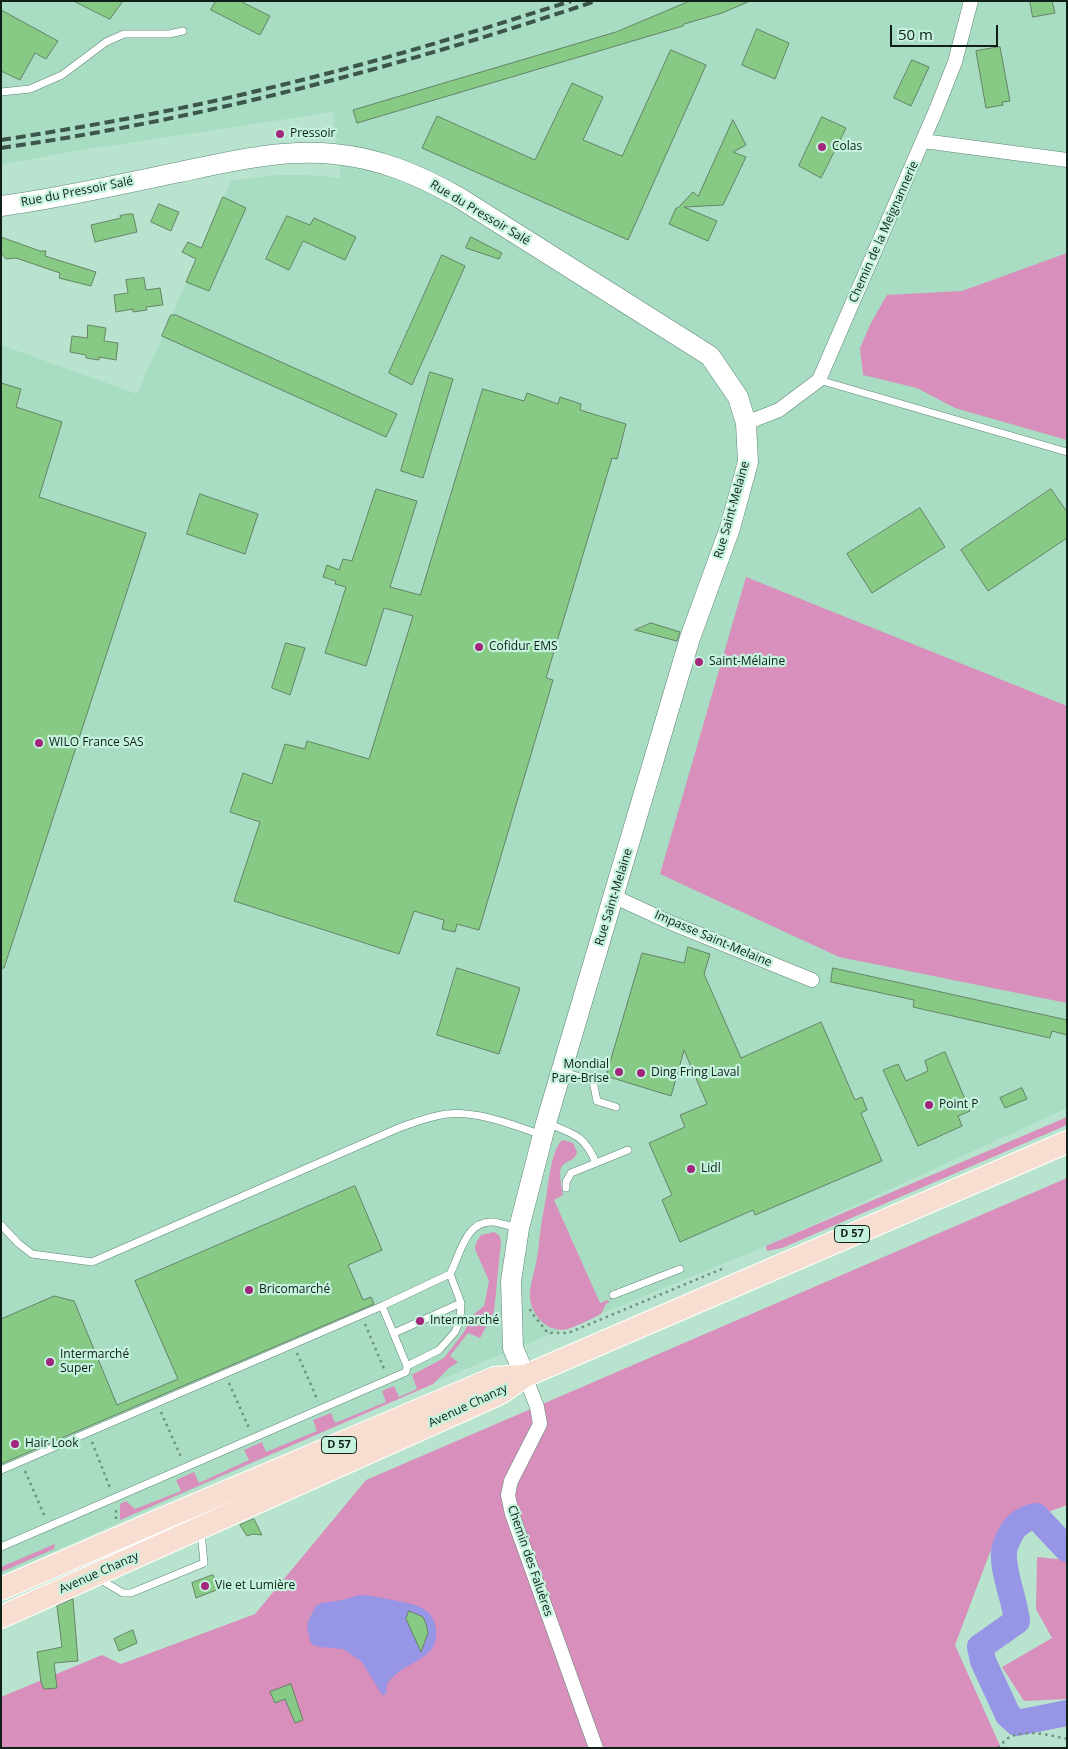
<!DOCTYPE html>
<html>
<head>
<meta charset="utf-8">
<style>
	body { margin:0 }
	#map { position:relative; width:1068px; height:1749px; overflow:hidden; background:#b8e4cf; font-family:"Open Sans",sans-serif }
	canvas { display:block }
	.frame { position:absolute; inset:0; border:2px solid #0f2019; pointer-events:none }
	.scale { position:absolute; left:890px; top:25px; width:108px; height:22px; box-sizing:border-box; border:2px solid #0f2019; border-top:0; padding-left:6px; font-size:15px; line-height:18px; white-space:nowrap; color:#0f2019; -webkit-text-stroke:4px #c5f2dc; paint-order:stroke }
</style>
</head>
<body>
<div id="map">
<canvas width="1068" height="1749"></canvas>
<div class="frame"></div>
<div class="scale">50 m</div>
</div>
<script>
const ctx = document.querySelector('canvas').getContext('2d');
ctx.lineJoin = 'round';
function paint(path, color) { ctx.fillStyle = color; ctx.fill(path, 'evenodd'); }
function trace(path, color, width, dash) { ctx.strokeStyle = color; ctx.lineWidth = width; ctx.lineCap = dash ? 'butt' : 'round'; ctx.setLineDash(dash || []); ctx.stroke(path); }
function label(font, color, halo, rows, align = 'center') {
  ctx.font = font + ' "Open Sans",sans-serif'; ctx.lineWidth = 4.5; ctx.setLineDash([]); ctx.textBaseline = 'middle'; ctx.strokeStyle = halo; ctx.fillStyle = color; for (const [text, x, y, turn = 0] of rows) {
    ctx.save(); ctx.translate(x, y); ctx.rotate((+turn || 0) * Math.PI / 180); ctx.textAlign = isNaN(turn) ? turn : align; if (halo) ctx.strokeText(text, 0, 0); ctx.fillText(text, 0, 0); ctx.restore();
  }
}
paint(new Path2D(`
	M1,1H1067V1108L766,1246L456,1373L1,1575V345L137,394L231,181L277,175H308L341,178L333,112L75,151L1,165Z`), '#a8dcc3');
paint(new Path2D(`
	M1067,253V440L955,408L917,388L863,375L860,348L871,323L887,295L962,291Z
	M746,577L1067,706V1003L839,957L660,874Z
	M1067,1117V1125L782,1248L767,1251L766,1246Z
	M563,1140L573,1143L577,1152C575,1161 567,1160 562,1166C558,1171 562,1189 563,1195L554,1200L600,1303L608,1300L609,1302L606,1304L601,1314C593,1318 570,1330 563,1330C555,1330 548,1327 542,1322C521,1300 533,1283 537,1258C539,1248 539,1237 541,1227C542,1216 545,1205 547,1193C548,1182 553,1145 563,1140Z
	M1067,1178V1505L998,1531L955,1645L1001,1748H1V1697L102,1655L121,1664L255,1614L366,1480Z
	M494,1232L499,1235L501,1241L494,1312L480,1338L468,1333L450,1356L458,1362L449,1368L433,1384L120,1520V1504L126,1501L135,1509L181,1491L176,1480L194,1472L199,1483L249,1460L244,1450L262,1442L266,1452L317,1431L313,1420L331,1413L335,1423L386,1402L382,1391L394,1386L399,1397L417,1389L412,1375L444,1358L464,1332L473,1315L484,1306L489,1281L475,1249L476,1243L481,1235Z
	M55,1544L54,1549L1,1572V1567Z
	M1037,1557L1067,1560V1699L1024,1701L1002,1667L1052,1638L1036,1609Z`), '#d98fbb');
paint(new Path2D(`
	M359,1595C371,1595 381,1598 393,1600C412,1604 434,1606 436,1630C437,1638 435,1646 429,1652C416,1665 400,1666 387,1684L386,1694L382,1695L362,1662L343,1649L320,1647L313,1645L310,1641L307,1627L308,1621L316,1606L321,1603L343,1600Z`), '#9695e6');
trace(new Path2D(`
	M1067,1549L1036,1516C1025,1518 1017,1523 1011,1533C1008,1539 1005,1545 1004,1551C1002,1571 1015,1600 1017,1621L980,1647L983,1661L1008,1715L1017,1723L1067,1713`), '#9695e6', 26);
const building = new Path2D(`
	M74,1H123L110,19Z
	M216,1H240L270,16L260,35L211,10Z
	M690,1H750L722,13L684,24L683,26L357,123L353,110L616,32Z
	M1030,1H1052L1055,13L1033,17Z
	M1,10L58,41L46,59L35,53L20,80L1,71Z
	M757,29L789,43L775,79L742,65Z
	M1000,47L1010,101L1002,102L1003,105L986,108L976,51Z
	M671,50L706,65L628,240L422,148L437,116L535,160L572,83L603,97L583,140L622,156Z
	M912,60L929,67L911,106L894,98Z
	M822,117L846,128L821,178L799,166Z
	M733,120L746,145L733,152L746,157L723,205L684,207L717,221L708,241L669,224L676,208H678L693,192L698,196Z
	M223,197L246,208L209,291L186,282L196,259L182,252L188,242L201,248Z
	M159,204L179,212L171,231L151,222Z
	M128,214H133L137,232L95,242L91,225L121,218L120,216Z
	M287,216L310,225L314,218L356,237L345,260L303,241L289,270L266,259Z
	M1,237L40,251H46L45,256L96,272L91,286L59,278L60,273L16,258L6,259L1,253Z
	M471,237L502,253L499,259L466,248Z
	M442,255L465,266L412,385L389,373Z
	M144,278L146,290L160,288L163,305L146,307L147,310L133,312V309L116,312L114,295L128,293L126,280Z
	M171,315H176L397,414L386,437L162,336Z
	M88,325L106,328L104,341L118,343L116,360L99,357V360L86,358V355L70,352L72,336L87,338Z
	M430,372L453,379L423,478L401,471Z
	M1,383L21,389L16,407L62,422L39,497L146,533L4,968H1Z
	M483,389L524,401L527,393L558,404L560,397L581,404L580,410L626,424L617,459L612,458L546,678L553,680L479,930L457,924L455,932L442,929L444,920L414,911L399,954L234,901L260,822L230,812L243,773L272,784L285,744L305,749L307,741L369,759L413,616L384,608L366,666L325,653L346,587L335,584L336,581L323,577L327,565L339,570L343,559L352,561L376,489L417,501L390,587L420,595Z
	M1051,489L1067,512V538L988,591L961,550Z
	M200,494L258,514L245,554L187,534Z
	M920,508L945,547L872,593L847,554Z
	M651,623L680,632L677,641L635,630Z
	M286,643L305,648L290,695L272,688Z
	M688,947L710,954L704,974L741,1058L821,1022L855,1100L862,1097L867,1110L861,1113L882,1161L755,1215L753,1210L680,1242L662,1200L672,1195L649,1143L685,1127L680,1115L707,1104L684,1050L671,1096L606,1076L642,953L684,963Z
	M457,968L520,988L499,1054L437,1035Z
	M833,968L1067,1020V1035L1052,1031L1050,1038L913,1007L914,1000L831,982Z
	M945,1052L970,1111L958,1116L962,1126L918,1146L883,1070L898,1064L906,1081L928,1071L925,1061Z
	M1022,1088L1027,1099L1005,1108L1000,1098Z
	M355,1186L382,1250L348,1265L363,1300L371,1297L374,1304L1,1464V1319L54,1296L74,1301L117,1405L178,1379L135,1281Z
	M254,1519L262,1535L253,1534L247,1536L240,1525Z
	M213,1575L219,1589L196,1598L192,1583Z
	M73,1599L78,1661L54,1663L57,1688L44,1689L41,1682L37,1652L62,1647L57,1606Z
	M409,1611L423,1617L426,1624L428,1633L421,1652L406,1619Z
	M133,1630L137,1643L119,1651L114,1639Z
	M291,1684L303,1720L295,1723L285,1699L275,1703L270,1692Z`);
paint(building, '#87ca86');
trace(building, '#668365', 1);
const lane = new Path2D(`
	M1,92L30,89L62,75L106,42L124,34H169L183,31
	M819,380L1067,452
	M564,1072L593,1081L597,1101L616,1107
	M549,1124C574,1134 585,1136 596,1163
	M566,1188V1182L571,1173L628,1150
	M1,1225L18,1243L32,1254L92,1262L401,1127C416,1122 431,1116 447,1114C479,1111 513,1125 542,1135
	M613,1295L680,1269
	M394,1333L461,1303
	M407,1366L439,1350L455,1332L460,1320L461,1303L450,1274
	M1,1470L382,1306
	M1,1547L406,1372L407,1366L382,1306L450,1274C460,1256 465,1220 493,1222C501,1223 510,1226 517,1228
	M98,1578L123,1593H131L204,1563L201,1532`);
const street = new Path2D(`
	M923,141L1067,160
	M746,423L779,410L819,380L936,110L955,62L971,1
	M615,897L669,922L812,980
	M525,1376L537,1407L540,1424L511,1481L508,1495L512,1514L596,1748`);
const secondary = new Path2D(`
	M1,206C62,198 121,184 180,172C231,161 281,149 334,154C379,158 419,175 458,197L710,356L738,397L746,423L748,462L730,528L690,638L546,1123L519,1228L511,1281L513,1348L525,1376`);
const primary = new Path2D(`
	M1,1589L155,1522L495,1378L521,1376
	M1,1617L492,1397L502,1392L525,1376L1067,1142`);
trace(lane, '#5e8774', 8);
trace(street, '#5e8774', 15);
trace(secondary, '#5e8774', 21);
trace(primary, '#fff', 24);
trace(new Path2D(`
	M530,1309L531,1312L548,1333H568L724,1268
	M365,1324L385,1371
	M297,1353L318,1401
	M229,1383L249,1428
	M161,1412L181,1457
	M92,1442L110,1488
	M25,1471L45,1517
	M116,1519V1507
	M998,1748C1002,1744 1006,1739 1010,1737C1026,1729 1050,1735 1067,1739`), '#719182', 2.5, [2.5, 4]);
trace(lane, '#fff', 7);
trace(street, '#fff', 14);
trace(secondary, '#fff', 20);
trace(primary, '#f8ddd1', 22);
trace(new Path2D(`
	M1,140C91,126 181,110 269,88C371,64 471,33 571,1
	M1,148C204,119 402,66 596,1`), '#3d564b', 4, [10, 5]);
for (const [x, y, r, color] of [
	[280,134,5,"#a2267b"],
	[822,147,5,"#a2267b"],
	[479,647,5,"#a2267b"],
	[699,662,5,"#a2267b"],
	[39,743,5,"#a2267b"],
	[619,1072,5,"#a2267b"],
	[641,1073,5,"#a2267b"],
	[929,1105,5,"#a2267b"],
	[691,1169,5,"#a2267b"],
	[249,1290,5,"#a2267b"],
	[420,1321,5,"#a2267b"],
	[50,1362,5,"#a2267b"],
	[15,1444,5,"#a2267b"],
	[205,1586,5,"#a2267b"]
]) { const dot = new Path2D(); dot.arc(x, y, r, 0, 2 * Math.PI); ctx.fillStyle = color; ctx.fill(dot); trace(dot, '#c5f2dc', 2); }
for (const [x, y, w] of [
	[852,1234,35],
	[339,1445,35]
]) { const box = new Path2D(); box.roundRect(x - w / 2, y - 8.5, w, 17, 4); ctx.fillStyle = '#c5f2dc'; ctx.fill(box); trace(box, '#0f2019', 1); }
label('bold 11px', '#0f2019', null, [
	["D 57",852,1234],
	["D 57",339,1445]
]);
label('12px', '#0f2019', '#c5f2dc', [
	["Pressoir",290,134],
	["Colas",832,147],
	["Cofidur EMS",489,647],
	["Saint-Mélaine",709,662],
	["WILO France SAS",49,743],
	["Mondial",609,1065,"right"],
	["Pare-Brise",609,1079,"right"],
	["Ding Fring Laval",651,1073],
	["Point P",939,1105],
	["Lidl",701,1169],
	["Bricomarché",259,1290],
	["Intermarché",430,1321],
	["Intermarché",60,1355],
	["Super",60,1369],
	["Hair Look",25,1444],
	["Vie et Lumière",215,1586]
], 'left');
label('12px', '#0f2019', '#c5f2dc', [
	["Rue du Pressoir Salé",77,192,-11],
	["Rue du Pressoir Salé",480,213,31],
	["Chemin de la Meignannerie",884,232,-66],
	["Rue Saint-Melaine",732,510,-74],
	["Rue Saint-Melaine",614,897,-73],
	["Impasse Saint-Melaine",713,939,23],
	["Avenue Chanzy",468,1406,-25],
	["Chemin des Faluères",530,1561,71],
	["Avenue Chanzy",99,1573,-24]
]);
</script>
</body>
</html>
